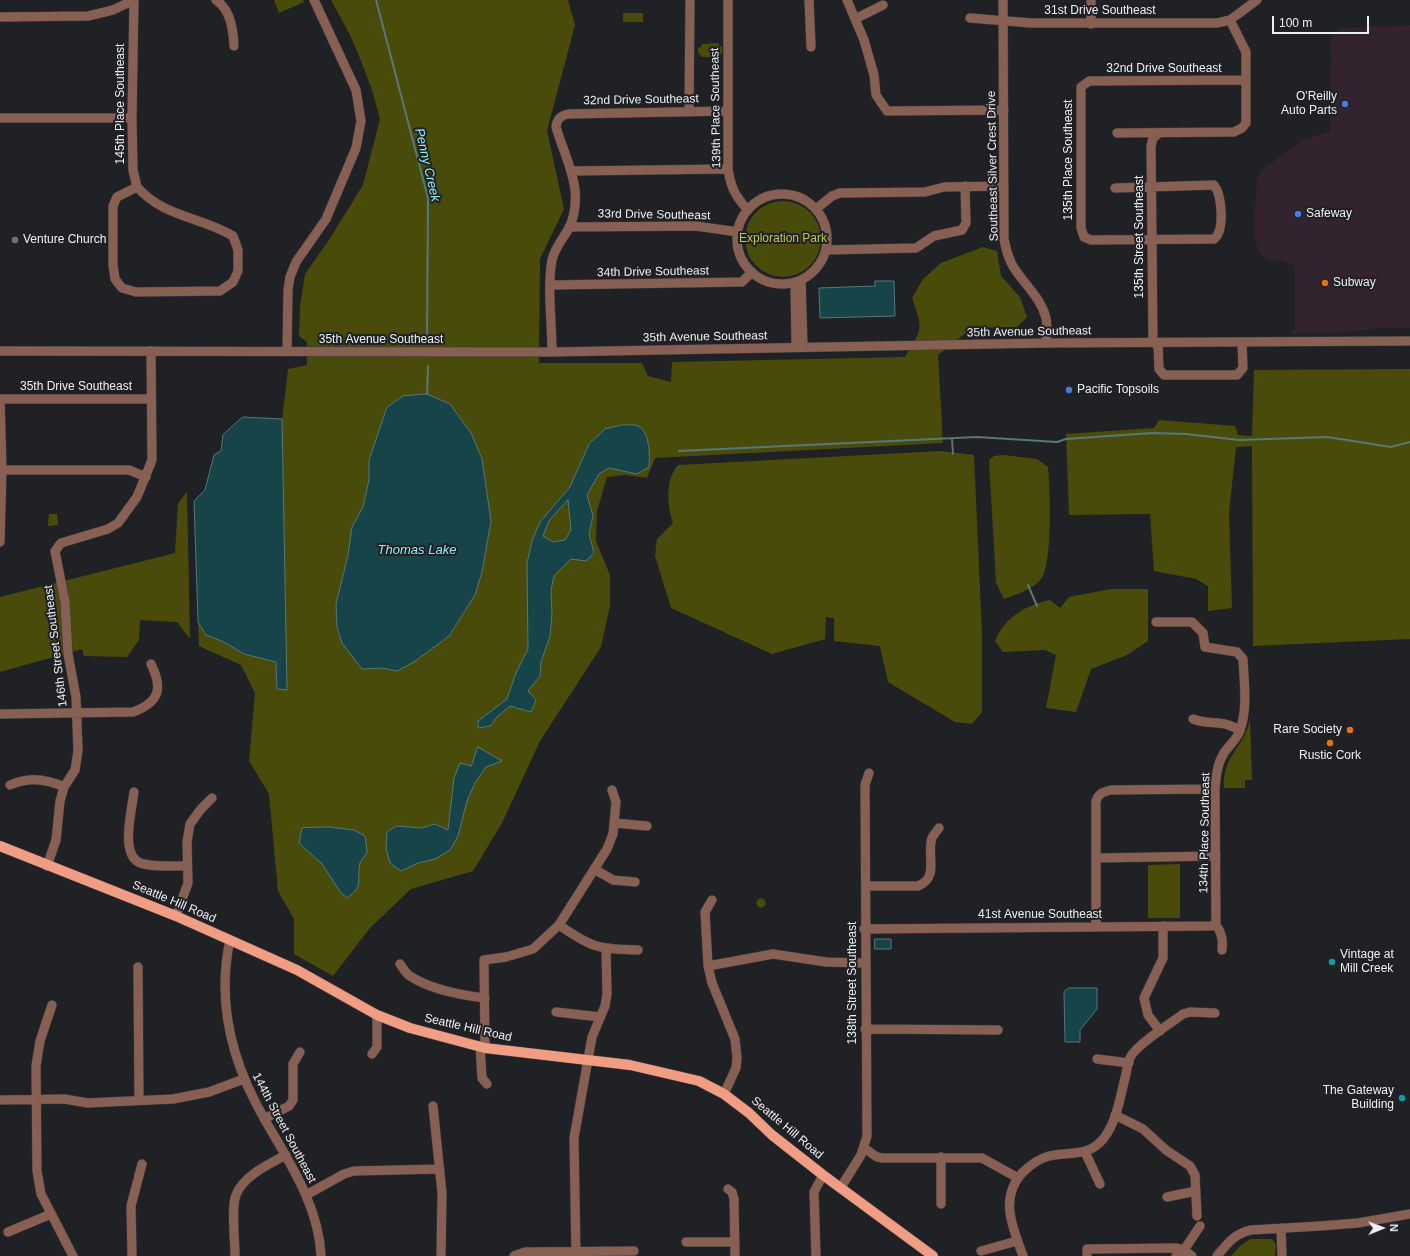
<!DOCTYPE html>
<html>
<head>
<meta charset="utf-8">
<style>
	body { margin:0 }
	#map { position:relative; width:1410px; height:1256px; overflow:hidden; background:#202124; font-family:Arial,sans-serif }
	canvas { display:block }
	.north { position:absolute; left:1362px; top:1208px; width:40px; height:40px; -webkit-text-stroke:3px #202124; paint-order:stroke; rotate:89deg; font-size:11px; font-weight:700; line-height:16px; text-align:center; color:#efeff2 }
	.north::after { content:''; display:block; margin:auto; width:14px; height:18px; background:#efeff2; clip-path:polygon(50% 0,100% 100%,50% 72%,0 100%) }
	.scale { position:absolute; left:1272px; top:16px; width:97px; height:18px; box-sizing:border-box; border:2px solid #efeff2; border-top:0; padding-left:5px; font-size:12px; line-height:14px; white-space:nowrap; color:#efeff2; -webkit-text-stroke:3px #202124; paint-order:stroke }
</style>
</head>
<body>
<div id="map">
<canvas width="1410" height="1256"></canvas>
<div class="north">N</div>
<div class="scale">100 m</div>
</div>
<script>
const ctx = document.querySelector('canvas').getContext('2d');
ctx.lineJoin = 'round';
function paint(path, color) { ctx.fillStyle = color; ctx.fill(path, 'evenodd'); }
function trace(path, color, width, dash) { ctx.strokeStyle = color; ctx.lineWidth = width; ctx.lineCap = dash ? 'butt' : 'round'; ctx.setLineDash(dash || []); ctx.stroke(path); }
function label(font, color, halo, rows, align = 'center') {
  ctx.font = font + ' Arial,sans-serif'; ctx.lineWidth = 4; ctx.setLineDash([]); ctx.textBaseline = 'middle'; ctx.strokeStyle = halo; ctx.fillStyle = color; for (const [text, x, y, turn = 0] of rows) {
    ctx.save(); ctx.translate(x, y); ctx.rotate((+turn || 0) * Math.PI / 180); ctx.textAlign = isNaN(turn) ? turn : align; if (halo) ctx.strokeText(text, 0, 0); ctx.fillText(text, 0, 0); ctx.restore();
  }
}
paint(new Path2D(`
	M1410,25V328H1382L1328,334H1291L1295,326V269L1293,265L1284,262L1267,259L1259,253L1257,248L1254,227L1257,177L1261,171L1298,143L1305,139L1330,132L1331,40L1334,33L1343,28Z`), '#32232f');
paint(new Path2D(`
	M274,0H303L304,2L279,13Z
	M331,0H568L575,25L547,131L564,209L540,259L539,363H642L648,376L671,382L672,362L905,357C923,327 923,331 912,298L923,279L941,263L983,247L997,251L1001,276L1020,297L1027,317L1017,327L972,328L938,355L943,443L655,458L647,478L626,475L607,477L597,511L596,541L610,575V606L601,647L540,741L502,823L473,871L411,889L370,928L333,976L294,954V919L278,891L269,794L249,761L255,693L241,665L199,646L198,622L206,635L224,642L244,654L276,662L277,689L282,419L288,369L307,365V342L299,336L300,307L305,274L329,240L363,185L380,119L372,90L359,56L350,35ZM387,407L482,459L491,521L482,572L475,595L449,636L397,671L382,668L362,669L336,604L348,555L352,527L363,507L369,480L370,460Z
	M623,13H643V22H623Z
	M719,43V46L722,47V53L719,57H702L698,53V48L701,47L702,44Z
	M745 239a38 38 0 1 1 76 0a38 38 0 1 1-76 0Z
	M1410,369V639L1253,646L1252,446L1236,447L1229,513L1232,608L1208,611V586L1196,579L1154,571L1150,514L1069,515L1066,434L1154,428L1159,420L1235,426L1238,435L1252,436L1254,370Z
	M941,451L974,455L982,635V712L972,724L955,722L888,682L880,646L834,641V618L826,617L825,639L772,654L671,608L655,556L657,539L673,523C667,505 665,480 678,465Z
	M1004,455L1037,459L1048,467C1050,488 1053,565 1041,579C1033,590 1016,594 1004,599L996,583L989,460L994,456Z
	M187,491L190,639L177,622L140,620L139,640L127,657L84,656L82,649L0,672V597L175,553L178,504Z
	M49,514H57L58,525L48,526Z
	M1111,589H1148V641L1127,655L1091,669L1076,712L1046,708L1056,655L1045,650L1003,652L995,641C1005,617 1026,605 1050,600L1060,608L1069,597Z
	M1250,719L1252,780H1245V788H1224C1222,755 1244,749 1250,719Z
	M1180,864V918H1148V865Z
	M756.5 903a4.5 4.5 0 1 1 9 0a4.5 4.5 0 1 1-9 0Z
	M1250,1239H1272L1276,1244L1275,1256H1231L1240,1246Z`), '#494b0a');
const water = new Path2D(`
	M875,281H894L895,316L820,318L819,288L875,286Z
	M427,394L450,404L471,433L482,459L491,521L482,572L475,595L449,636L414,662L397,671L382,668L362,669L342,643L337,627L336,604L348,555L352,527L363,507L369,480V460L387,407L403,396Z
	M243,417L282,419L287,690L277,689L276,662L244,654L224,642L206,635L198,622L194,501L205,490L214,455L221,451L223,435Z
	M622,425C627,425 634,424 638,426C650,432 650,456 649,467L637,474L609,468L599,474L587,495L593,516L589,534L594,553L586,561L571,559L554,576L551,590L552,614L550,636L541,662L540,676L528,691L536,700L531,712L510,706L497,717L490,726L478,728V721L507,699L516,673L528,649L527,563L532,541L540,522L570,487L589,444L605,429ZM568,500L571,530L565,540L553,542L543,536L549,521Z
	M478,747L502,761L486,767L475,783L467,801L458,836L450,850L435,859L418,863L401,871L390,863L386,848L387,832L396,826L421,828L435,824L448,830L454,778L460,763L471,766Z
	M328,827L354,830L365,836L367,852C365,856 361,860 360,863C356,880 365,885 347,898L341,893L322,864L299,843L302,828Z
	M875,939H891V949H875Z
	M1069,988H1097V1009L1080,1030V1042H1065L1064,992Z`);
paint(water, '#164448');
trace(water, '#57777b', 1);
trace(new Path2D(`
	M376,0L428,198L427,338
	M427,394L428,366
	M952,439L953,454
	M679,451L977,437L1057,442L1066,439L1152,433L1186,434L1239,440L1327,437L1391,447L1410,442
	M1028,585L1037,606`), '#57777b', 2);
const minor = new Path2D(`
	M216,0C231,10 233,30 234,46
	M728,0V169C731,188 735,196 748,210
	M809,0L811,47
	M847,0L864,40L874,75L876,95L887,111L1004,110
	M1003,0L1004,239C1006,249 1008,259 1014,268C1025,285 1041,298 1046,318C1048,326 1046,336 1046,343
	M0,17L88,16L113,10L134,0L132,118L133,170L137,187L117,197L113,206V265L115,279L122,288L136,292L220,291L233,282L238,271V250L233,236C199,216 165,218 137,187
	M970,18L1031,23H1217L1230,20L1257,0
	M855,19L883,5
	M1091,24V0
	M689,111L690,0
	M0,118H132
	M1117,133L1234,132L1242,128L1246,123V52L1230,20
	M571,171L728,169
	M1115,188L1214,185C1222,195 1225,231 1214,239L1091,240L1084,237L1081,228V87L1089,81L1246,80
	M737 239a45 45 0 1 1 90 0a45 45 0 1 1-90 0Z
	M816,209L832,196L840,193L925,192L944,187L1004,186
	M569,227L696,226L738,232
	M826,250L916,248L934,236L962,230L966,223L965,186
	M801,280L803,347
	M795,283L796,347
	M551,285L742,282L752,272
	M1153,343L1151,146L1153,138L1158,134
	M1158,343L1159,369L1164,375H1237L1243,368L1242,343
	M0,351L552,352L1046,343L1410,341
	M287,352L288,290L290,277L296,262L326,219L356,148L361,121L356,90L314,0
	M552,352C552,323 547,288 552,260C555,247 563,239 569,228C575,216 576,201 575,189C572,167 562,148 556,127C557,119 560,116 568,114L728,111
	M0,399H151
	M2,470H129L146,477
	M0,542L2,470L0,399
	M1156,622H1192L1203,633L1205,647L1237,652L1243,659C1244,682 1248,708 1240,730C1237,740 1229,745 1224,753C1217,764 1216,777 1215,789L1216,925C1222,933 1223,940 1222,950
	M0,714L133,712C160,702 163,688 151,664
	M1193,719C1211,726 1225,719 1240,731
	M10,785C28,777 47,779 64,787
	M134,792C132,810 118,860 144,864C158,867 173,866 187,866
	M615,823L647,826
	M1097,858L1216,856
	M47,866L56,840L60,801L64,787L75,770L78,751L76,697L68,654L65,602L55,551L61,543L108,529L118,523L137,497L152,460L151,351
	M594,869L613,880L635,882
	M866,886H918C940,877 926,855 932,838C933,835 937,831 939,828
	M712,900L705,912L708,966L712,983L735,1039L737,1058L736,1068L724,1094
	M176,916L188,883L187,842L190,824L201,809L212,798
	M559,925C592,948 598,949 638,950
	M1096,927V801C1099,793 1103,792 1111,790L1215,789
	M864,929L1210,926L1216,925
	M230,940C216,1004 233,1065 265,1120C289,1162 319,1206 321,1256
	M400,964C403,968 406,974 410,976C431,990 460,995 485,998
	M708,966L773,954L826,962L864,963
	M138,967L139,1100
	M52,1005L40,1041L36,1066L37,1171L41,1194L73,1256
	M556,1012L600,1017
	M865,1029L998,1030
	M1160,1031L1148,1015L1144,998L1163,958V926
	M480,1046L482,1078L487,1084
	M485,1048L484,960L506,957L533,949L559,925L607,849L613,834L616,802L612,790
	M372,1054L377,1047V1015
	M1097,1059L1129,1063
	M0,1100L65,1099L87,1103L173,1099L209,1092L244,1079
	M433,1106L442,1193L441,1256
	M1115,1115L1143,1129L1166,1150L1190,1166L1195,1175L1197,1216
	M264,1119L289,1106L293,1100V1064L300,1052
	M864,1148L877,1157L883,1158H982L1018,1178
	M1085,1152L1100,1184
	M941,1157V1204
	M841,1187L861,1155L867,1136L865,785L869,773
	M728,1189L732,1192L734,1199L735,1256
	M306,1195L344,1174L354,1171L439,1169
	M1167,1197L1196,1191
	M1281,1228L1282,1256
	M8,1232L51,1214
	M686,1242H735
	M981,1251L1017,1241
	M132,1256L131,1206L142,1164
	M235,1256C235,1241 231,1207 236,1195C243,1176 269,1164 286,1155
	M514,1256L525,1252L634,1251
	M576,1256L574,1138L592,1037L605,1006L607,994L606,949
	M816,1256L814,1192L823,1175
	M1023,1256C1013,1228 999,1199 1022,1173C1030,1165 1038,1159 1049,1156C1073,1151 1093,1158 1108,1132C1118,1115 1121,1093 1126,1074C1127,1068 1128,1061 1131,1056C1139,1043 1170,1024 1183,1014L1190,1012L1215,1013
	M1087,1256V1249L1177,1248L1184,1250L1192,1256
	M1176,1256L1184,1250L1200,1226
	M1217,1256C1228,1243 1234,1234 1251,1230L1320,1226L1358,1223L1410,1214`);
const major = new Path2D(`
	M0,846L176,916L297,970L377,1015L410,1028L485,1048L630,1065L699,1081L724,1094L749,1113L772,1135L823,1175L933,1256`);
trace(minor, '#3d3e41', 10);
trace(major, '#3d3e41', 11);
trace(minor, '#885f53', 9);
trace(major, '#f09d84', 10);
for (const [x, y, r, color] of [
	[1345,104,4,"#3f7fe0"],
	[1298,214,4,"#3f7fe0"],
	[15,240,4,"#6b7280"],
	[1325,283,4,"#e8710a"],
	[1069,390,4,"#3f7fe0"],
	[1350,730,4,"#e8710a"],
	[1330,743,4,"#e8710a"],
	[1332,962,4,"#0f9aa8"],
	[1402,1098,4,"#0f9aa8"]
]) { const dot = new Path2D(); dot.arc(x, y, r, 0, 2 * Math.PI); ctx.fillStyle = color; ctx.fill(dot); trace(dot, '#202124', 1.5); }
label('12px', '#efeff2', '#202124', [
	["31st Drive Southeast",1100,11],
	["32nd Drive Southeast",1164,69],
	["32nd Drive Southeast",641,100,-1],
	["145th Place Southeast",121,104,-90],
	["139th Place Southeast",716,108,-91],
	["135th Place Southeast",1069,160,-90],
	["Southeast Silver Crest Drive",993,166,-91],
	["33rd Drive Southeast",654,215,1],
	["135th Street Southeast",1140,237,-90],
	["34th Drive Southeast",653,272,-1],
	["35th Avenue Southeast",1029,332,-1],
	["35th Avenue Southeast",705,337,-1],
	["35th Avenue Southeast",381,340],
	["35th Drive Southeast",76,387],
	["146th Street Southeast",56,646,-97],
	["134th Place Southeast",1205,833,-89],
	["Seattle Hill Road",174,902,23],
	["41st Avenue Southeast",1040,915],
	["138th Street Southeast",853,983,-90],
	["Seattle Hill Road",468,1028,13],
	["144th Street Southeast",284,1128,62],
	["Seattle Hill Road",787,1128,40]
]);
label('12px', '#efeff2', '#202124', [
	["O'Reilly",1337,97,"right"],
	["Auto Parts",1337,111,"right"],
	["Safeway",1306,214],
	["Venture Church",23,240],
	["Subway",1333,283],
	["Pacific Topsoils",1077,390],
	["Rare Society",1342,730,"right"],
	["Rustic Cork",1330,756,"center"],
	["Vintage at",1340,955],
	["Mill Creek",1340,969],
	["The Gateway",1394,1091,"right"],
	["Building",1394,1105,"right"]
], 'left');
label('12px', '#c4c940', '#202124', [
	["Exploration Park",783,239]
]);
label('italic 13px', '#8ceef7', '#202124', [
	["Penny Creek",427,165,77],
	["Thomas Lake",417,550]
]);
</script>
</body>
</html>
